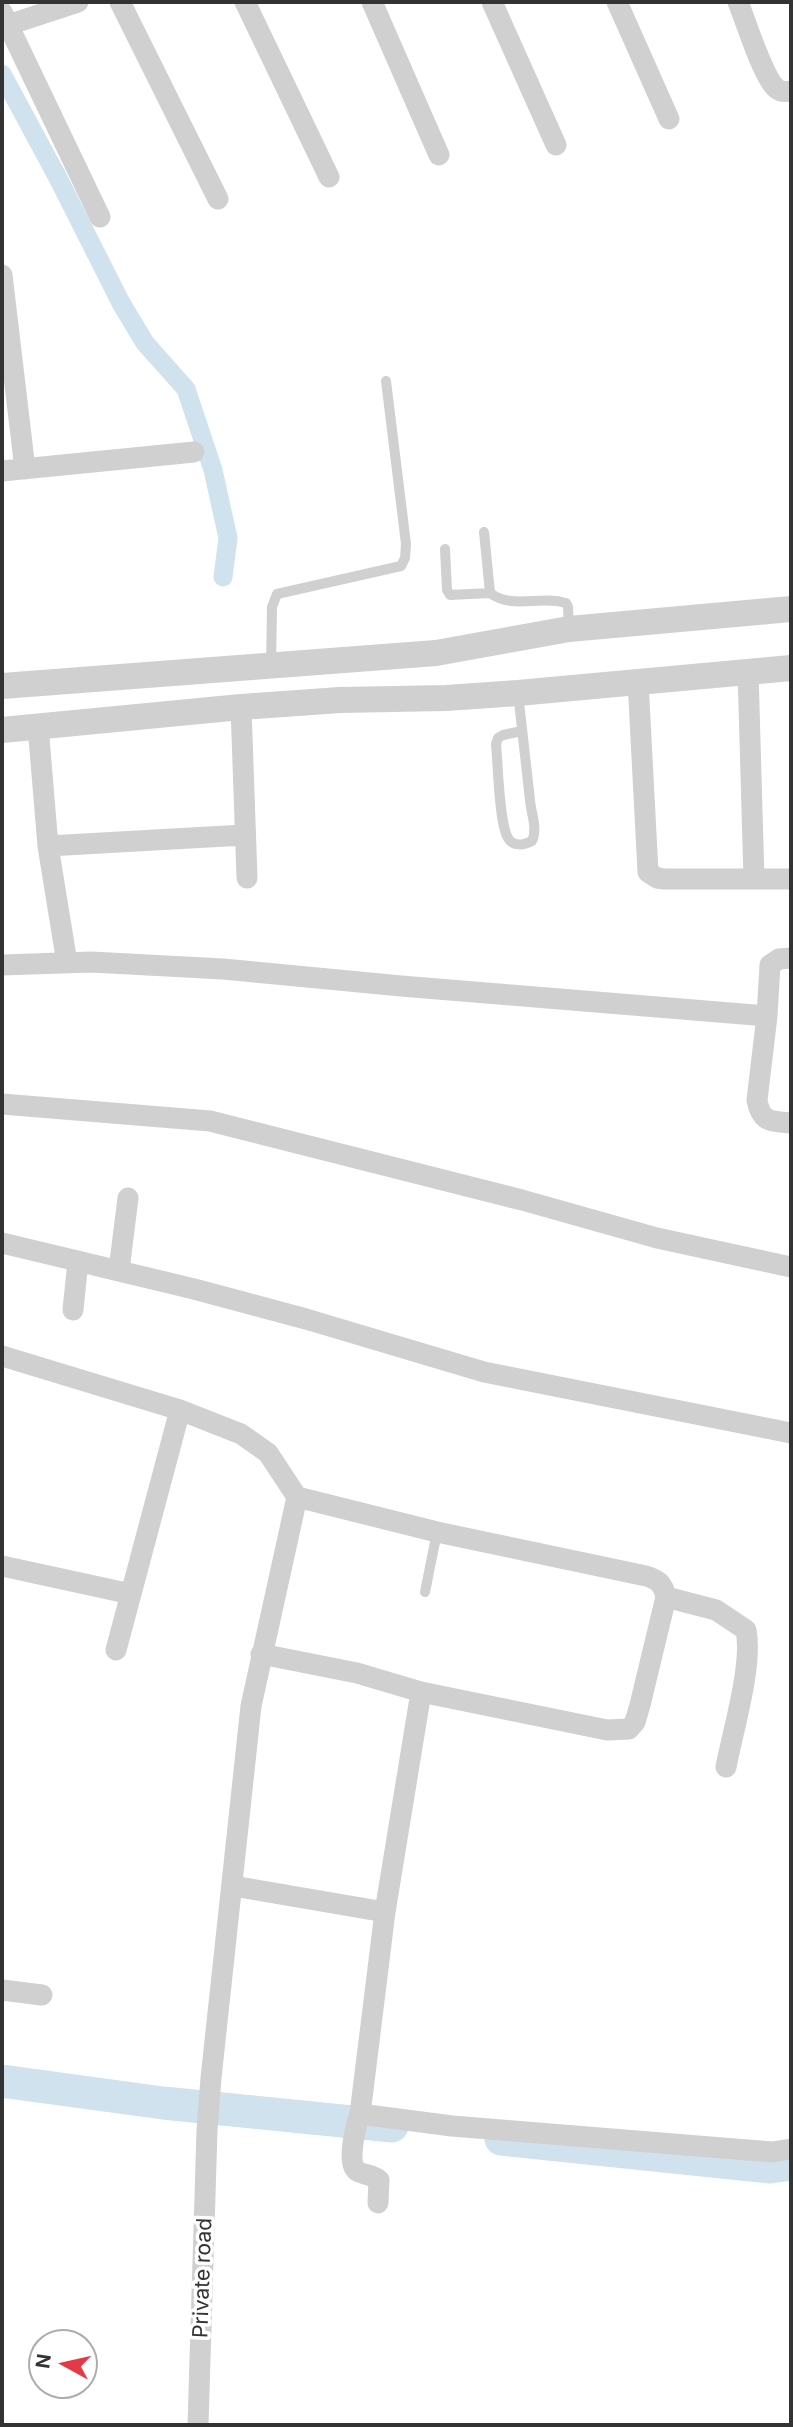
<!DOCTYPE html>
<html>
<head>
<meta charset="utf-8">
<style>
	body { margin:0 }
	#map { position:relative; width:793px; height:2427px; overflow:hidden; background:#fff; font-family:Inter,sans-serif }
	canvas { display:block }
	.frame { position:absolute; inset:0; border:4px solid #333; pointer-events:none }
	.north { position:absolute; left:28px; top:2329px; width:70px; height:70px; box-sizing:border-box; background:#fff; border:2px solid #adadad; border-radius:50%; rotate:278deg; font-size:19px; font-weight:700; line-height:28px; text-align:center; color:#333 }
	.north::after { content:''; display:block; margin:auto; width:24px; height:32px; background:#e63946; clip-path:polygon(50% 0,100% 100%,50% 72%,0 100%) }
</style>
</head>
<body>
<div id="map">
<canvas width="793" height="2427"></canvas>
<div class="frame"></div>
<div class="north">N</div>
</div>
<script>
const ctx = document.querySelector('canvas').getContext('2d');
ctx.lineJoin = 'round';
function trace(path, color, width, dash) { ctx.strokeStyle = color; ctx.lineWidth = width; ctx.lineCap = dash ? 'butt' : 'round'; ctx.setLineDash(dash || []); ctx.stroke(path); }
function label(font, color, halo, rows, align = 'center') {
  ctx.font = font + ' Inter,sans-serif'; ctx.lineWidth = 7; ctx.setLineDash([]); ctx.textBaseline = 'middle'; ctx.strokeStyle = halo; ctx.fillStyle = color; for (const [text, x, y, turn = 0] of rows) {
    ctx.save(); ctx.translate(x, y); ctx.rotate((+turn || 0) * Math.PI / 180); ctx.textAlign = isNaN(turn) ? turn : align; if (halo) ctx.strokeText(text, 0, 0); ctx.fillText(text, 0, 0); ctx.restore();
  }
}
trace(new Path2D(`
	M2,74L58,178L121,303L145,343L186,389L213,470L228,538L223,577`), '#cfe2ee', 19);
trace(new Path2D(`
	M2,2081L163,2103L392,2126
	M501,2139L770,2167L791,2164`), '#cfe2ee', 33);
trace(new Path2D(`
	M484,532L490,593C513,610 540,595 566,603L568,607L569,629
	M445,549L447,590L450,595L490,593
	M271,665L272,607L277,594L401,566L405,558L406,544L386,381
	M518,693L530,800C531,814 538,828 532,841C524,845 513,847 508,838C499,823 498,764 496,744L498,738L503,735L522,731
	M425,1592L437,1532`), '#d0d0d0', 10);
trace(new Path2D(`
	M120,2L218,199
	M245,2L329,177
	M372,2L439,155
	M492,2L556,145
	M617,2L669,119
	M738,2C745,19 763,77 776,88C780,92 786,92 791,91
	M2,12L100,217
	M8,25L78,2
	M2,275L25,469
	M2,471L194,452
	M748,671L754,879
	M638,681L648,872L657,878L664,879H791
	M241,707L247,878
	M38,726L48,846L67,963
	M48,846L244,835
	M791,958L779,959L770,965L767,1016L757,1100C761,1123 771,1121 791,1123
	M2,965L91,962L223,969L401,986L767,1016
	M2,1104L210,1121L522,1200L657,1238L791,1267
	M2,1243L194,1289L306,1319L484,1372L791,1433
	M119,1270L128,1198
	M73,1310L78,1261
	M2,1356L180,1410L241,1434L268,1453L297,1497L251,1706L211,2078L207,2130L198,2425
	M297,1497L437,1532L646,1576C659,1580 663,1584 666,1597L640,1705L635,1722L629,1729L607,1730L421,1692
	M2,1566L131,1594
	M666,1597L716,1610L746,1630C753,1665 733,1730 726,1767
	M116,1650L180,1410
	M261,1654L357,1673L421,1692L385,1912L360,2114C356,2125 346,2164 357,2171C364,2175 373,2175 379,2180L378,2203
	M233,1886L385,1912
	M2,1990L42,1995
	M360,2114L452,2126L772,2152L791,2149`), '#d0d0d0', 21);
trace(new Path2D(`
	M2,686L436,653L569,629L791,609
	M2,730L241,707L340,700L446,698L518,693L791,668`), '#d0d0d0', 26);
label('21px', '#333', '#fff', [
	["Private road",203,2278,-88]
]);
</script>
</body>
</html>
